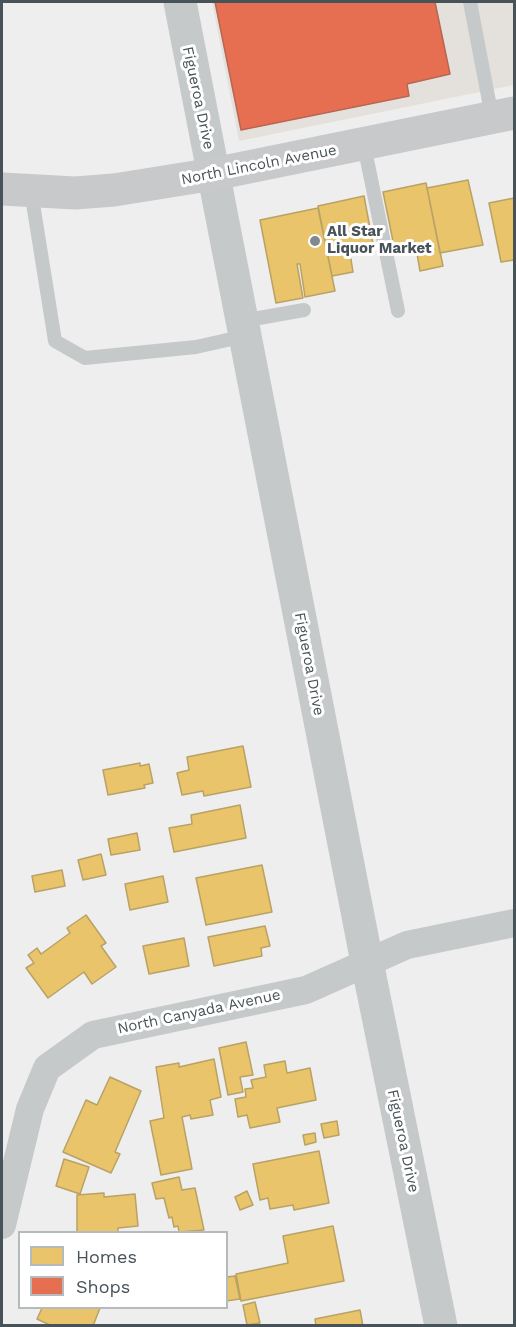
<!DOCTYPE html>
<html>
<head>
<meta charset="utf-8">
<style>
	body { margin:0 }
	#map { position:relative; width:516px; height:1327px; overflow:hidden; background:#efeeee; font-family:"Work Sans",sans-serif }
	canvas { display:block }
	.frame { position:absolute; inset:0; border:3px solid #475259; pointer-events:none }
	.legend { position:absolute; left:18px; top:1231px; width:210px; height:78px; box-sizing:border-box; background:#fff; border:2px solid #b5babd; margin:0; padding:8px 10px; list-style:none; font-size:18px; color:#475259 }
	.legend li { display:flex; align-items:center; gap:12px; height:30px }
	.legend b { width:30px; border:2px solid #b5babd }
</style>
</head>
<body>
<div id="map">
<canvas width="516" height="1327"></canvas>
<div class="frame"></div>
<ul class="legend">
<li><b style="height:16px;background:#e9c46a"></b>Homes</li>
<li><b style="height:16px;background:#e76f51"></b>Shops</li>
</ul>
</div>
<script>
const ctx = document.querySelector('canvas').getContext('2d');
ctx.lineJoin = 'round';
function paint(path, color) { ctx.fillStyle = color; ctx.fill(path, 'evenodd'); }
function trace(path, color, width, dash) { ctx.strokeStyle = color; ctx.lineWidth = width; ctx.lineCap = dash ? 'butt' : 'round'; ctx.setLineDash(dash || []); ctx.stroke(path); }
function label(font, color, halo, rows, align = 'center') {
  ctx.font = font + ' "Work Sans",sans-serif'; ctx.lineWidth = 6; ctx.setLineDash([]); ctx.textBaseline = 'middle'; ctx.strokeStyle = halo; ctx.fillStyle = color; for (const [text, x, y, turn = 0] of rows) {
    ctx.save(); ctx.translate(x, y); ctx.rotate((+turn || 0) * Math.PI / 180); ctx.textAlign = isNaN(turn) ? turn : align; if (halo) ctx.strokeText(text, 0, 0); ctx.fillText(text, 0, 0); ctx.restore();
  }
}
paint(new Path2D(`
	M212,2H514V85L239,141Z`), '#e4e1dc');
const homes = new Path2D(`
	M468,180L483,245L440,253L427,188Z
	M426,183L443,266L420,271L415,242L394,246L383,192Z
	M364,196L373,244L337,250L338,255L350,253L353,272L332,276L318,206Z
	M514,198V260L501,262L489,203Z
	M318,208L335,291L305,297L300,264H297L303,298L276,303L260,220Z
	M243,746L251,787L204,796L203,791L182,795L177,773L189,770L187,757Z
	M140,763V766L149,764L153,783L144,785L145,788L108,795L103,770Z
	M240,805L246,838L174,852L169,828L192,824L191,815Z
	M137,833L140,850L111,855L108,839Z
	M101,854L106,875L83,880L78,860Z
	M262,865L272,912L206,925L196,878Z
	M62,870L65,886L35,892L32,876Z
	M163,876L168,902L130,910L125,884Z
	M86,915L106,943L101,946L116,967L92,984L84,972L48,998L26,968L34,963L28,955L37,948L41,954L70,933L67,928Z
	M265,926L270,946L261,948L262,956L214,966L208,937Z
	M184,938L189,966L149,974L143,946Z
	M246,1042L253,1075L240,1077L243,1092L228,1095L219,1048Z
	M214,1059L221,1097L210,1100L213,1115L191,1119L190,1115L182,1117L192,1169L161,1175L150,1121L164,1118L156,1067L179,1063V1067Z
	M285,1061L287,1073L310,1068L316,1100L277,1108L280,1122L250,1128L247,1115L238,1117L235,1099L246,1097L245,1089L253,1088L251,1080L266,1077L264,1065Z
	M110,1077L141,1091L115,1152L120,1154L111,1173L63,1152L86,1100L97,1105Z
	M337,1121L339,1135L324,1138L321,1124Z
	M315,1133L316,1142L305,1145L303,1135Z
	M319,1151L329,1203L294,1210L293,1205L270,1209L268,1198L260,1200L253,1164Z
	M64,1159L89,1167L80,1194L56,1186Z
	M179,1177L182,1190L195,1188L204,1230L179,1232L178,1226L174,1227L172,1217L169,1218L164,1198L156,1199L152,1183Z
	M247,1191L253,1205L240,1210L235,1197Z
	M104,1193V1197L135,1194L138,1226L118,1228V1232H77V1195Z
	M333,1226L344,1281L241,1301L236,1274L288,1263L283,1236Z
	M235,1276L240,1299L226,1301V1277Z
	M255,1302L260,1323L247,1325L243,1305Z
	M42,1308H100L93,1326H52L37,1319Z
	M360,1310L363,1326H316L315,1319Z`);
paint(homes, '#e9c46a');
trace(homes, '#b8a265', 1.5);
const shops = new Path2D(`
	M215,2H435L450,74L407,84L409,96L241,130Z`);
paint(shops, '#e76f51');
trace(shops, '#b76653', 1.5);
trace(new Path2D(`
	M470,2L492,117
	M364,145L398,311
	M31,191L55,341L85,358L196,347L245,336
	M242,321L304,310`), '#c6c9ca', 14);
trace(new Path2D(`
	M2,1225L30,1109L47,1068L93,1035L306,990L407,945L514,923`), '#c6c9ca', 28);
trace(new Path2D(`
	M180,2L367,962L441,1326`), '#c6c9ca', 33);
trace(new Path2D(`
	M2,189L75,193L114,190L214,174L514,113`), '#c7c9cb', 33);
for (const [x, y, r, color] of [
	[315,241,6,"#82898d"]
]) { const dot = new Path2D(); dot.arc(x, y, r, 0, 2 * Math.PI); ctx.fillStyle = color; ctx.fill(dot); trace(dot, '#fff', 2); }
label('15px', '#475259', '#fff', [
	["Figueroa Drive",198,98,78],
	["North Lincoln Avenue",259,165,-11],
	["Figueroa Drive",309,664,79],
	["North Canyada Avenue",199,1012,-12],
	["Figueroa Drive",403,1141,78]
]);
label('bold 15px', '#475259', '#fff', [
	["All Star",327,232],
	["Liquor Market",327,249]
], 'left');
</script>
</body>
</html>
